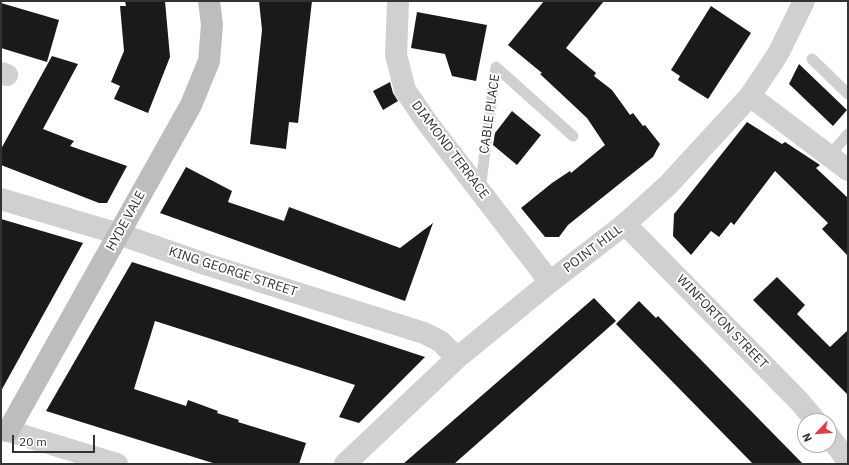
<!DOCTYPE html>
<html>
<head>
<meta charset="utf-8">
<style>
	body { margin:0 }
	#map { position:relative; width:849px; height:465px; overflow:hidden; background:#fff; font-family:"IBM Plex Sans",sans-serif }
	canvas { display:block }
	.frame { position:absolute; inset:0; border:2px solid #333; pointer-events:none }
	.north { position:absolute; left:797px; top:413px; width:40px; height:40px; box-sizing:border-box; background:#fff; border:1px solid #adadad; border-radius:50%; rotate:245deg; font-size:11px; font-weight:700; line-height:16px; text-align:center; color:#333 }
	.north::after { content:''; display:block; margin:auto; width:14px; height:18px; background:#e63946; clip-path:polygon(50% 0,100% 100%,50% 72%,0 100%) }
	.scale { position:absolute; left:12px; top:435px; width:83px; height:18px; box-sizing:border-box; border:2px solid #333; border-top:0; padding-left:5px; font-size:12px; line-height:14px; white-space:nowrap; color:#333; -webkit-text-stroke:3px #fff; paint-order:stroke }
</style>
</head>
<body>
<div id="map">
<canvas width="849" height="465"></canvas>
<div class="frame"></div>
<div class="north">N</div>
<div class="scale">20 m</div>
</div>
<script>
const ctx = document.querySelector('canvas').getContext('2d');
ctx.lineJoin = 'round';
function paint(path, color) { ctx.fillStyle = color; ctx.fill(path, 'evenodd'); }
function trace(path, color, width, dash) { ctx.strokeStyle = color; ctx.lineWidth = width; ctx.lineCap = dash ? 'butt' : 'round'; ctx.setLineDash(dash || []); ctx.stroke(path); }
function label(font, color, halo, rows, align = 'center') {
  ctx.font = font + ' "IBM Plex Sans",sans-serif'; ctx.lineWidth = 4; ctx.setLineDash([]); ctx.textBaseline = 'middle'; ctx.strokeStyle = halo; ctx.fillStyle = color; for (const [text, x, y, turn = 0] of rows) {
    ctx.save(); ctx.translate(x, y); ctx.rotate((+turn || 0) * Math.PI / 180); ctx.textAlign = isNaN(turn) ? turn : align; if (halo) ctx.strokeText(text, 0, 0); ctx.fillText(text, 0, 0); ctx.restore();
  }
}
paint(new Path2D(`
	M125,1H165L170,57L148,113L114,99L120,86L111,82L124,51L120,6H126Z
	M259,1H312L298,123L289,122L286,149L250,144L262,30Z
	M544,1H604L566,48L596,73L594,76L612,90L630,115L633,113L643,126L645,125L660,144L653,157L568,225L559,237H545L521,208L552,183L570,171L571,173L605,145L587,118L540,74L542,73L508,45Z
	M1,3L59,20L47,62L1,48Z
	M711,6L751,33L708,99L678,80L680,76L671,70Z
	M417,12L487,25L476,81L452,76L445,54L411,48Z
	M52,56L78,64L43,129L74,141L70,146L127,166L107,203H99L1,165V149Z
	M799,64L847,110L833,126L789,84Z
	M390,82L393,93L398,101L383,110L373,91Z
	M512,111L541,135L517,165L493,145L495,133Z
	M747,122L782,144L785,142L820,165L816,168L848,198V256L822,229L828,223L775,171L734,225L731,222L719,237L711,231L691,255L673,236L674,214Z
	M186,167L232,191L228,202L284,221L289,207L400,248L433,223L405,301L160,213Z
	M1,219L83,243L1,391Z
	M132,262L254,301L425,357L359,423L339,417L355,385L155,321L134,389L186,406L188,400L218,411L217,413L239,420L238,422L306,443L299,464H216L46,411Z
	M777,277L805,305L797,314L830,347L848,330V395L753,300Z
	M594,298L616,321L454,464H403Z
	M639,301L656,318L658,316L803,464H753L616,324Z`), '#1a1a1a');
trace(new Path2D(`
	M812,59L848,94
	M830,155L848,134
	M480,190L496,67L573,136`), '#d0d0d0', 11);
trace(new Path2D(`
	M398,1L396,55L405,90L426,121L550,282
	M1,73L7,75
	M750,96L848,170
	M1,199L119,234L205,264L424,333L440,341L457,358
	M625,224L799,401L816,421
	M8,431L117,464
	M829,436L848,461
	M345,464L457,358L550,282L625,224L668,185L750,96L778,54L804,1`), '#d0d0d0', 22);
trace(new Path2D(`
	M1,430L8,431L191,105L209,61L212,25L209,1`), '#bdbdbd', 22);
label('13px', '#333', '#fff', [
	["CABLE PLACE",490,114,-82],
	["DIAMOND TERRACE",450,150,53],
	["HYDE VALE",126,221,-61],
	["POINT HILL",593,249,-37],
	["KING GEORGE STREET",233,272,18],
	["WINFORTON STREET",722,322,46]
]);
</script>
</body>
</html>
